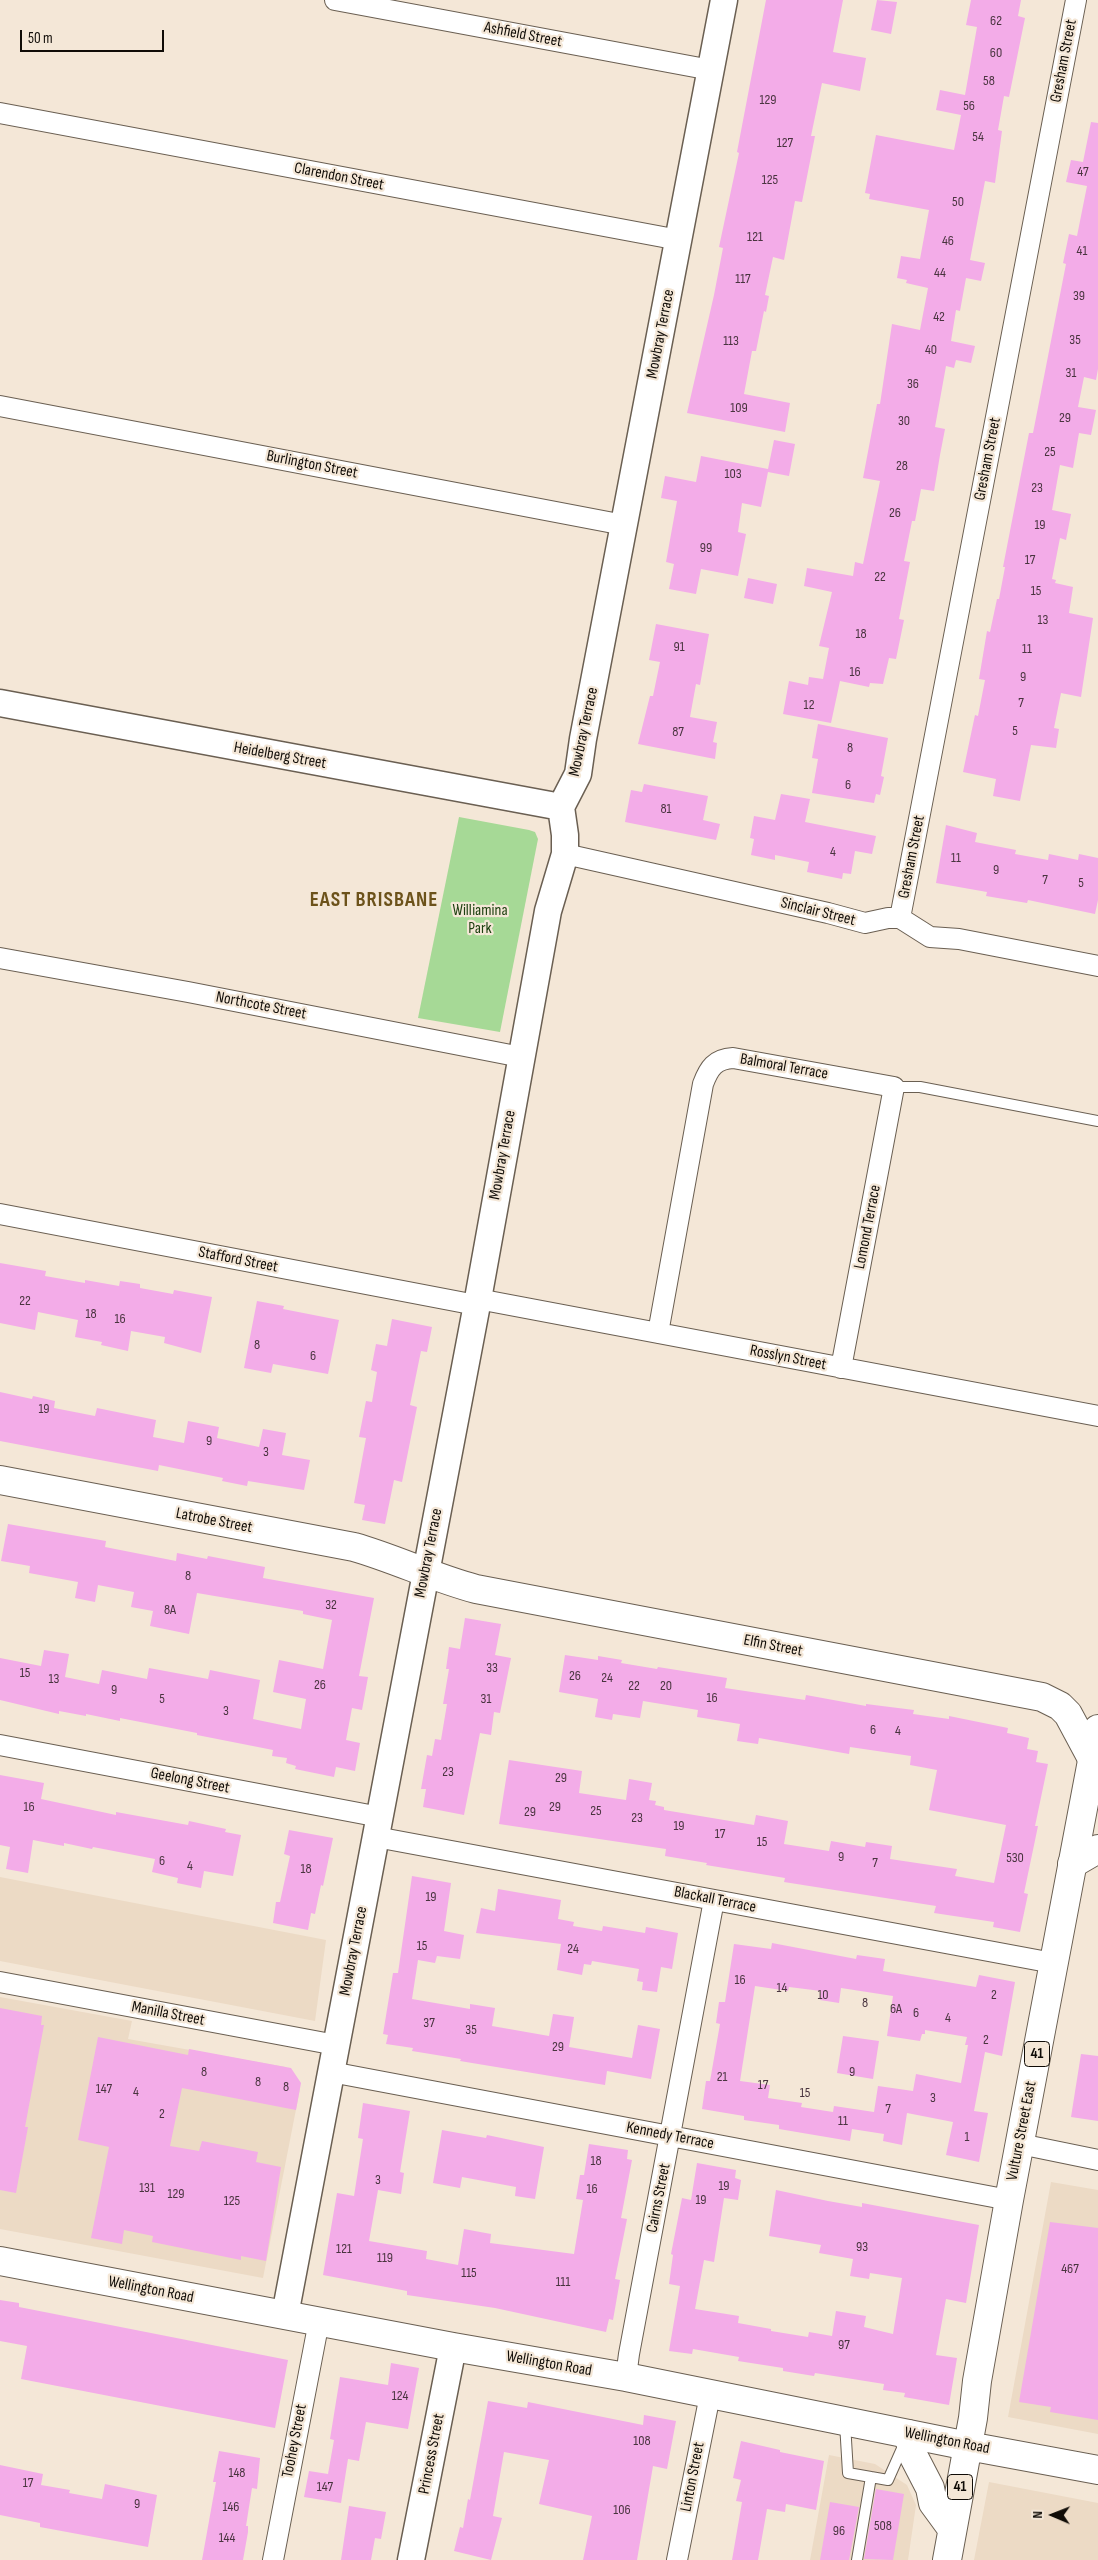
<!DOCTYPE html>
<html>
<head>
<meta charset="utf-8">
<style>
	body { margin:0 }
	#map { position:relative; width:1098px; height:2560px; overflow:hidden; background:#f4e7d7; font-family:"Sofia Sans Condensed",sans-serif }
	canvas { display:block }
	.north { position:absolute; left:1028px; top:2490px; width:50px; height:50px; -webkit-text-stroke:4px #f4e7d7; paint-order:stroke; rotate:271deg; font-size:14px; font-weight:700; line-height:20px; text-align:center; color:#100c07 }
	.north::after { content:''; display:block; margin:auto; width:18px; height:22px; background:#100c07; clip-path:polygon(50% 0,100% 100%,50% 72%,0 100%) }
	.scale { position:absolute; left:20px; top:30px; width:144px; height:22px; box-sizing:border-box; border:2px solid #100c07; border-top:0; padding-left:6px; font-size:15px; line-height:18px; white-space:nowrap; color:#100c07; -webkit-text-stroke:4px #f4e7d7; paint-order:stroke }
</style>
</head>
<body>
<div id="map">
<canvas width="1098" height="2560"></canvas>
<div class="north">N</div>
<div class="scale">50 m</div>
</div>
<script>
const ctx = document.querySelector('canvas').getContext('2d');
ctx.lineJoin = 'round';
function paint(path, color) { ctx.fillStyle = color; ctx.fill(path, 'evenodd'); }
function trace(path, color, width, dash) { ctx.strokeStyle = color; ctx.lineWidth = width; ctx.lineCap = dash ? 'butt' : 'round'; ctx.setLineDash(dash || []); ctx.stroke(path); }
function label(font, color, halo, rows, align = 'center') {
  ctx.font = font + ' "Sofia Sans Condensed",sans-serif'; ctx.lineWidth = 4.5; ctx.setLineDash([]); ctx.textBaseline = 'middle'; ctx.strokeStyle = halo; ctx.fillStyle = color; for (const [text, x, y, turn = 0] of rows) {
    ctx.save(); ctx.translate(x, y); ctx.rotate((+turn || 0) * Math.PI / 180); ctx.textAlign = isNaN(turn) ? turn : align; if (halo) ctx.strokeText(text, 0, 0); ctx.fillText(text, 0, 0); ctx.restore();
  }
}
paint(new Path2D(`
	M0,1877L326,1940L315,2021L0,1961Z
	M0,1997L132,2021L128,2039L286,2067L300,2089L263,2278L0,2229Z
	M1051,2182L1098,2190V2434L1008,2417Z
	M829,2455L875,2464L907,2485L916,2505L908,2560H810Z
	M989,2482L1098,2503V2560H974Z`), '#ecdac5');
paint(new Path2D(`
	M459,817L529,830L535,832L538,839L500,1032L418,1018Z`), '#a6d996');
paint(new Path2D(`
	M766,0H843L833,52L866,58L860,91L822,83L811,136H815L802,202L795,201L784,260L773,257L765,295L769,296L766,312L764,311L756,351H752L744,394L790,403L785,432L687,413L714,295L723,248L719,247L739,153L737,152Z
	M877,0L897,2L891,34L871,30Z
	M971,0H1021L1018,16L1025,18L1009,97L1004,96L998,130L1002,131L995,183L985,181L970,260L985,263L981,281L966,278L960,311L956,310L951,341L975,346L971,363L956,360L954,368L946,366L935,427L945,429L940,455L934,491L921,489L915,521H912L904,561L910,562L899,619L904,620L896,659L889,658L883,684L870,683L869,687L840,681L831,723L783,714L789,681L808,685L809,677L823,679L829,648L819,646L832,592L804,586L807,568L853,576L855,562L863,564L880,481L863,478L877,404H880L892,324L920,330L928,288L906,283L907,280L897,278L901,256L920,259L929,210L869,199L870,194L865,193L876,135L954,150L961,115L936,110L940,90L965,95L977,27L966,25Z
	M1091,122L1098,123V369L1096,380L1084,377L1078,407L1096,410L1091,435L1079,433L1073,468L1060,465L1052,510L1071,514L1066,540L1060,538L1052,579L1056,580L1055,583L1073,587L1069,613L1093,618L1081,697L1061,693L1054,728L1059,729L1056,748L1031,745L1020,801L993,796L996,779L963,772L975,715L978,716L985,680L979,679L987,631L990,632L997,599H999L1005,567H1003L1029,433H1033L1066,264L1063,263L1069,234L1077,236L1087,186L1066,182L1071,160L1083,162Z
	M774,440L795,444L789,476L768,472L761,507L742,503L738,532L746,534L738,576L701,569L696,594L669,589L674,564L666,562L677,501L661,498L665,476L696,482L701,456L768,469Z
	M748,578L777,584L773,604L744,598Z
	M656,624L709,634L700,685L696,684L690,717L717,722L713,742L717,743L715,759L638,744L650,696H653L660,662L649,660Z
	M818,724L888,738L881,776L884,777L880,795L876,794L874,803L812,793L818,759L812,758Z
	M644,784L708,796L703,820L720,824L716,840L625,822L631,790L642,792Z
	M781,794L810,799L805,822L876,836L872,854L855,851L851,874L843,873L842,879L807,872L809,862L775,855V860L751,855L754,839L750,838L754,816L775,820Z
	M946,825L977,833L975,842L1016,850L1015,854L1048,860L1049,854L1078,860L1079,854L1098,858V900L1095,914L1028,900L1027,903L986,896L987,892L936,883Z
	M0,1263L46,1271L45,1276L85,1283V1280L119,1286L120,1281L140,1284V1288L173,1294L174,1290L212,1297L201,1353L164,1343L165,1337L131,1331L128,1351L101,1345L102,1342L75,1337L78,1320L38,1312L35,1330L0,1323Z
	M257,1301L284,1306L283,1309L339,1320L328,1374L273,1364L271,1373L244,1368Z
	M392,1319L432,1327L427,1352L421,1351L410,1405L417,1407L402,1482L394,1480L385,1524L362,1520L365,1505L354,1503L366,1438L359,1437L366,1401L372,1402L377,1372L371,1370L376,1344L387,1346Z
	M0,1392L32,1399L33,1396L55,1401L54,1408L95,1416L97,1408L156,1420L153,1437L184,1443L188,1421L219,1427L217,1438L259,1447L263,1429L286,1433L282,1455L310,1460L304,1490L248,1481L247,1486L222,1481L223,1478L159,1465L158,1471L0,1441Z
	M8,1524L106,1541L105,1547L176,1561L177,1553L207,1559L208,1556L265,1567L263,1578L374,1598L359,1676L368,1677L362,1710L352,1708L346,1740L360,1743L355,1771L336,1767L334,1777L295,1769L296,1766L286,1763L287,1758L272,1756L273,1750L197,1735V1733L120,1718V1721L86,1714V1716L59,1711V1714L0,1700V1658L41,1666L44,1650L69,1654L65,1677L99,1684L102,1670L147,1679L149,1668L208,1679L210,1670L260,1680L253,1719L301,1729L306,1699L273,1692L279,1660L323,1669L332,1620L303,1614V1611L197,1593L189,1634L150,1626L153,1611L131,1607L134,1592L98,1585L95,1602L75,1598L78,1582L29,1573L30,1566L1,1561Z
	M465,1618L501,1624L495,1655L511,1658L500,1713L494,1712L491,1735L480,1733L464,1815L423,1807L426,1789H421L427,1755L432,1756L435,1739L441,1740L447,1704H443L449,1669H446L449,1647L460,1649Z
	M565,1655L598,1660V1656L622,1660L621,1663L657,1669L658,1667L727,1678L725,1688L772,1695L805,1700L806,1695L866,1706V1704L914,1710L913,1714L949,1719V1716L1008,1728L1007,1733L1029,1738L1027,1749L1038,1751L1036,1762L1048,1764L1035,1826H1038L1024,1893L1028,1894L1020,1932L993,1927L994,1922L934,1913L936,1906L784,1882L785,1878L706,1865L707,1863L665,1856L666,1849L499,1824L509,1760L582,1771L579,1793L626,1800L629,1779L652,1783L649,1800L656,1801L655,1805L664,1807V1810L754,1825L756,1815L788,1821L784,1844L829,1851L831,1841L865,1847L866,1842L892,1846L890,1859L957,1869L955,1876L994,1883L1006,1825L929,1810L937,1770L910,1765L911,1756L850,1747L849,1754L759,1738L758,1744L737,1741L740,1724L697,1717L698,1710L643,1701L640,1718L613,1714L612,1720L595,1717L598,1699L559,1692Z
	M0,1775L44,1783L41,1799L116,1815V1812L188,1825L189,1821L226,1829L225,1832L241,1835L233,1876L204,1871L201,1888L177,1883L178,1878L152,1872L155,1859L93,1847L92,1849L64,1843V1846L33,1840L28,1873L6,1869L10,1847L0,1845Z
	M289,1830L333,1838L323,1886L321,1885L315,1914L311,1913L308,1930L273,1923L276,1902H280L290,1856L284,1854Z
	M412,1876L451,1883L444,1931L464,1935L460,1959L437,1956L435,1963L418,1960L412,1999L470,2009V2004L495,2008L492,2026L549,2036L553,2014L574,2017L569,2047L632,2058L638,2025L660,2029L651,2079L607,2071L605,2085L460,2061L461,2059L412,2051L413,2048L386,2044L388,2035L383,2034L393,1973H398Z
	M498,1889L561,1900L558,1919L574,1922L573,1926L602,1931L603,1926L645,1933L646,1927L678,1933L672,1969L661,1967L657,1992L642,1990L643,1982L637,1981L639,1969L592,1961L591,1965L584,1964L582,1975L557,1970L561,1944L476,1933L481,1908L495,1911Z
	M772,1943L856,1959L857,1955L885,1959L883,1971L947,1982L976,1987L979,1975L1015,1982L1002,2056L985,2052L974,2111L988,2113L979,2162L946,2155L953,2122L907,2113L902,2145L883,2141L884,2134L852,2129L850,2141L779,2129V2125L744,2120V2116L702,2109L706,2081H710L720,2024L716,2023L719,2002H725L734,1944L771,1949ZM755,1986L788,1991L789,1987L821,1991L820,2000L839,2003L841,1988L893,1996L887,2036L920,2041L922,2034H925V2030L967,2037L965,2045H968L961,2083L916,2074L913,2091L878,2086L874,2112L834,2106L833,2112L801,2107L802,2103L768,2098L770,2085L740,2081Z
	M0,2008L42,2016L41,2025H44L25,2127H28L16,2193L0,2190Z
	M843,2036L879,2041L873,2079L837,2073Z
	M98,2037L188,2055L189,2049L291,2068L301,2083L296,2110L182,2088L170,2146L199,2151L202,2141L258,2152L256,2162L281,2167L266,2261L241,2256V2260L152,2242L153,2236L124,2230L122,2244L91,2238L109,2147L78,2140Z
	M1081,2054L1098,2056V2121L1071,2117Z
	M363,2103L410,2111L400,2172L404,2173L401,2194L378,2190L369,2241L427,2251L426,2259L458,2265L464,2229L491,2234L490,2243L574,2254L583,2200L576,2199L580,2175H584L589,2144L628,2150L627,2159L632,2160L621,2218L627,2219L615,2279L620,2280L613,2320L609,2319L606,2332L495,2308L407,2295V2291L323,2275L337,2193L354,2196L363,2139L358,2138Z
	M442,2130L486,2138L487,2135L544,2147L535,2199L515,2196L516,2187L462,2177L460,2188L433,2183Z
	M697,2163L736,2170L735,2178L741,2180L738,2200L724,2198L714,2262L704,2260L695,2309L739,2316L738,2323L771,2329V2331L808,2337L809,2332L832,2336L836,2311L866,2316L864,2327L893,2334L902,2278L870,2273L869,2279L850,2276L853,2259L819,2253L821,2245L769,2236L776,2190L828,2201L862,2207V2203L979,2225L966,2303L946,2299L936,2355L957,2358L949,2405L904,2397L905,2393L883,2390L884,2384L815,2373L814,2376L783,2371V2368L738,2361L739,2357L693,2349L692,2354L669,2351L680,2286L669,2284L673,2255L671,2254L682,2198L691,2200Z
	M1050,2222L1098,2228V2420L1050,2412L1051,2407L1019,2402Z
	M0,2300L19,2303V2307L288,2360L275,2428L21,2379L27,2346L0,2341Z
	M391,2363L419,2368L408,2429L366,2422L359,2461L348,2459L341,2503L304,2497L309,2471L328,2474L334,2440L330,2439L340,2377L388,2385Z
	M488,2401L527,2408L528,2402L643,2425L644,2415L676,2421L667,2469L653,2466L637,2560H583L592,2516L539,2504L549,2460L504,2452L493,2516L502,2518L491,2560L454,2551L460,2527L463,2528L468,2499L470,2500Z
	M741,2441L780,2450V2452L824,2461L816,2510L786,2504L785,2512L767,2509L758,2560H732L742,2502L736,2501L741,2480L733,2478Z
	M219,2451L260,2458L257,2489L252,2488L246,2526H248V2532L243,2560H202L216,2482H213Z
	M0,2465L43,2474L41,2485L70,2490L69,2493L102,2499L105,2484L157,2495L148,2547L40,2527V2523L0,2515Z
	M876,2489L904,2494L893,2560L864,2559Z
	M830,2502L859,2507L849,2560H820Z
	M349,2506L386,2512L381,2539L375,2538L371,2560H341Z`), '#f3ace8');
const service = new Path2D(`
	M894,1087H920L1098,1121
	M845,2423L848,2473L888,2480L904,2444
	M857,2560L871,2477`);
const minor = new Path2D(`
	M335,0L711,70
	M0,113L679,240
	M0,406L624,525
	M565,854L828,913L865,923L888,918H900L930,937L959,939L1098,966
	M900,918L1076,0
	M0,958L188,992L521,1057
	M0,1214L476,1305
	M478,1299L1098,1416
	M658,1333L703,1084C709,1068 715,1059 733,1058L894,1087L841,1368
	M0,1745L380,1817
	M376,1837L1053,1963
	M0,1982L336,2045
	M331,2072L1009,2200
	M1020,2144L1098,2160
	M626,2377L629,2354L714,1900
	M273,2560L319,2321
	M677,2560L710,2395`);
const tertiary = new Path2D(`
	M0,703L561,807
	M285,2315L478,1299L548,911L565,854V835L561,807L578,774L583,739L724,0
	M411,2560L453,2347`);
const secondary = new Path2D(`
	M0,1480L354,1547C396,1559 434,1578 476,1589L1042,1697L1060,1706L1068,1714L1098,1770
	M1072,1864L1098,1849
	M0,2261L453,2347L626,2377L968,2446`);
const primary = new Path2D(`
	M908,2434L914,2457L930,2488L933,2503L952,2529
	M968,2446L1098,2470
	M947,2560L973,2418L977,2381L1009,2200L1098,1729`);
trace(service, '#6a5f52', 12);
trace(minor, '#6a5f52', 22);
trace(tertiary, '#6a5f52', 29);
trace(secondary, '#6a5f52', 30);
trace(primary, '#6a5f52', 30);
trace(service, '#fff', 10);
trace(minor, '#fff', 20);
trace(tertiary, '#fff', 26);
trace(secondary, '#fff', 28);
trace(primary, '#fff', 28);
label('14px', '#49343f', null, [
	["62",996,21],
	["60",996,53],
	["58",989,81],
	["129",768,100],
	["56",969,106],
	["54",978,137],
	["127",785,143],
	["47",1083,172],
	["125",770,180],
	["50",958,202],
	["121",755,237],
	["46",948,241],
	["41",1082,251],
	["44",940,273],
	["117",743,279],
	["39",1079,296],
	["42",939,317],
	["35",1075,340],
	["113",731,341],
	["40",931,350],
	["31",1071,373],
	["36",913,384],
	["109",739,408],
	["29",1065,418],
	["30",904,421],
	["25",1050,452],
	["28",902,466],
	["103",733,474],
	["23",1037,488],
	["26",895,513],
	["19",1040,525],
	["99",706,548],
	["17",1030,560],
	["22",880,577],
	["15",1036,591],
	["13",1043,620],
	["18",861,634],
	["91",679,647],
	["11",1027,649],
	["16",855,672],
	["9",1023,677],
	["7",1021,703],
	["12",809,705],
	["5",1015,731],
	["87",678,732],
	["8",850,748],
	["6",848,785],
	["81",666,809],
	["4",833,852],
	["11",956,858],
	["9",996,870],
	["7",1045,880],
	["5",1081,883],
	["22",25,1301],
	["18",91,1314],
	["16",120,1319],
	["8",257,1345],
	["6",313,1356],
	["19",44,1409],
	["9",209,1441],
	["3",266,1452],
	["8",188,1576],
	["32",331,1605],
	["8A",170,1610],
	["33",492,1668],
	["15",25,1673],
	["26",575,1676],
	["24",607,1678],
	["13",54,1679],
	["26",320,1685],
	["22",634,1686],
	["20",666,1686],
	["9",114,1690],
	["16",712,1698],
	["5",162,1699],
	["31",486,1699],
	["3",226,1711],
	["6",873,1730],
	["4",898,1731],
	["23",448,1772],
	["29",561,1778],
	["16",29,1807],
	["29",555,1807],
	["25",596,1811],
	["29",530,1812],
	["23",637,1818],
	["19",679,1826],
	["17",720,1834],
	["15",762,1842],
	["9",841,1857],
	["530",1015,1858],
	["6",162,1861],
	["7",875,1863],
	["4",190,1866],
	["18",306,1869],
	["19",431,1897],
	["15",422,1946],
	["24",573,1949],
	["16",740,1980],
	["14",782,1988],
	["10",823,1995],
	["2",994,1995],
	["8",865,2003],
	["6A",896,2009],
	["6",916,2013],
	["4",948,2018],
	["37",429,2023],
	["35",471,2030],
	["2",986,2040],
	["29",558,2047],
	["8",204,2072],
	["9",852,2072],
	["21",722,2077],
	["8",258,2082],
	["17",763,2085],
	["8",286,2087],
	["147",104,2089],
	["4",136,2092],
	["15",805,2093],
	["3",933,2098],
	["7",888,2109],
	["2",162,2114],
	["11",843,2121],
	["1",967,2137],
	["18",596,2161],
	["3",378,2180],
	["19",724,2186],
	["131",147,2188],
	["16",592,2189],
	["129",176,2194],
	["19",701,2200],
	["125",232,2201],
	["93",862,2247],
	["121",344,2249],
	["119",385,2258],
	["467",1070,2269],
	["115",469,2273],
	["111",563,2282],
	["97",844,2345],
	["124",400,2396],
	["108",642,2441],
	["148",237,2473],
	["17",28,2483],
	["147",325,2487],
	["9",137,2504],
	["146",231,2507],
	["106",622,2510],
	["508",883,2526],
	["96",839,2531],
	["144",227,2538]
]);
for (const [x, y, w] of [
	[1037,2054,25],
	[960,2487,25]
]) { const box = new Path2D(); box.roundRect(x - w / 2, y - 12.5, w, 25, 4); ctx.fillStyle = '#f4e7d7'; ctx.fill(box); trace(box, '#100c07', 1); }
label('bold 15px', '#100c07', null, [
	["41",1037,2054],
	["41",960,2487]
]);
label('16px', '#100c07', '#f4e7d7', [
	["Ashfield Street",523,35,11],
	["Gresham Street",1064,61,-79],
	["Clarendon Street",339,177,11],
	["Mowbray Terrace",661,334,-79],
	["Gresham Street",988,459,-79],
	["Burlington Street",312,465,11],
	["Mowbray Terrace",584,732,-78],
	["Heidelberg Street",280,756,10],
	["Gresham Street",912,857,-79],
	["Sinclair Street",818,912,14],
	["Northcote Street",261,1006,11],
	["Balmoral Terrace",784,1067,10],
	["Mowbray Terrace",503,1155,-80],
	["Lomond Terrace",868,1227,-79],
	["Stafford Street",238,1260,11],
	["Rosslyn Street",788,1358,11],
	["Latrobe Street",214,1521,11],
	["Mowbray Terrace",429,1553,-79],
	["Elfin Street",773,1646,11],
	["Geelong Street",190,1781,11],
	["Blackall Terrace",715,1900,11],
	["Mowbray Terrace",354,1951,-79],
	["Manilla Street",168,2014,11],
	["Vulture Street East",1022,2131,-79],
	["Kennedy Terrace",670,2136,11],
	["Cairns Street",659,2198,-79],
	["Wellington Road",151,2290,11],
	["Wellington Road",549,2364,10],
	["Toohey Street",295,2441,-79],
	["Wellington Road",947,2441,11],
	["Princess Street",432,2454,-79],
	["Linton Street",693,2477,-79]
]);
label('16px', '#1d4010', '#f4e7d7', [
	["Williamina",480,911],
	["Park",480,929]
]);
ctx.letterSpacing = '1px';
label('bold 21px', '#6c521a', '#f4e7d7', [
	["EAST BRISBANE",374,901]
]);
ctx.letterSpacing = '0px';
</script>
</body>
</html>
